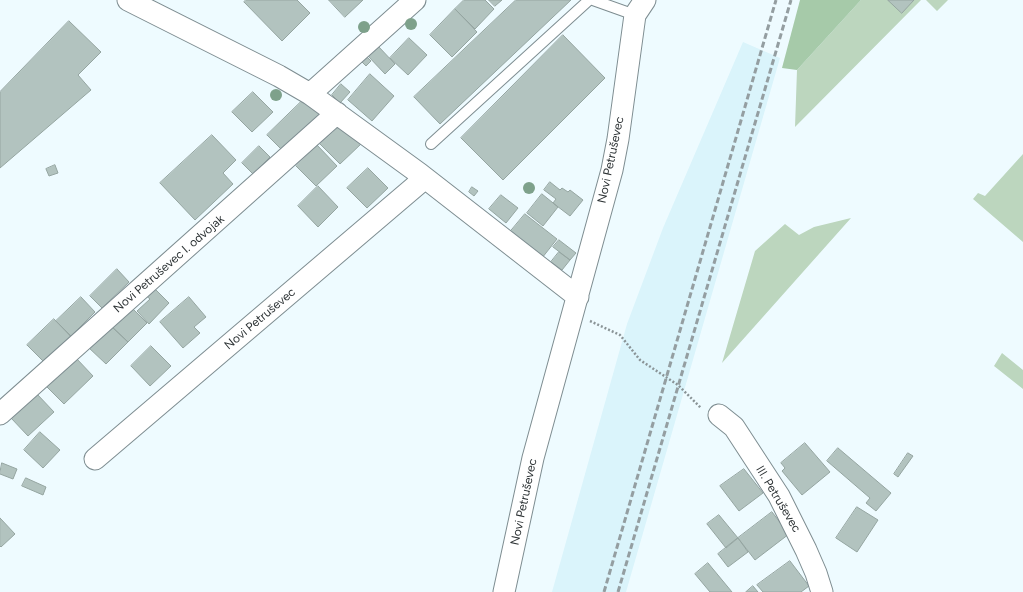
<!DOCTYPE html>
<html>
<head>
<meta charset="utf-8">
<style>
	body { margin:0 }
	canvas { display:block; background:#eefbff }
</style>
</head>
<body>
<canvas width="1023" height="592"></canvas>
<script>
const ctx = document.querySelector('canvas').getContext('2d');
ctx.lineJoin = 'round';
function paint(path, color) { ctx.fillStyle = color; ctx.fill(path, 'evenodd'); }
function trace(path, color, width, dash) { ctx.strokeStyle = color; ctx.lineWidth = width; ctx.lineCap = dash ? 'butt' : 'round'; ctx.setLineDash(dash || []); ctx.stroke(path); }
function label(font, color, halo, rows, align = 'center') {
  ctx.font = font + ' Figtree,sans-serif'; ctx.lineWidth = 3; ctx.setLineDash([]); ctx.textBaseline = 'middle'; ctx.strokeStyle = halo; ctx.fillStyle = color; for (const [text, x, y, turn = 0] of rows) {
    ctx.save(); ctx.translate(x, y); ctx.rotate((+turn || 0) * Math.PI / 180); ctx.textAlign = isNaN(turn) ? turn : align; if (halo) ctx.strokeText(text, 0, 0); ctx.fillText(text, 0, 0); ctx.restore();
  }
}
paint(new Path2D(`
	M743,42L780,58L626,592H552L627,324L663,228Z`), '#daf4fb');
paint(new Path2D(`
	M861,0H921L795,127L797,70Z
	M926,0H948L937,11Z
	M1023,154V242L973,199L978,193L985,196Z
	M851,218L722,363L755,251L785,224L799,235L814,227Z
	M1002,353L1023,370V389L994,366Z`), '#bcd6be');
paint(new Path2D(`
	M800,0H861L797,70L782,68Z`), '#a6caa9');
const building = new Path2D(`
	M246,0H297L310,13L282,41L244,2Z
	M329,0H363L345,17Z
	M464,0H485L494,9L475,29L455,9Z
	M489,0H502L495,6Z
	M516,0H571L440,124L414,97Z
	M888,0H914L902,13Z
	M455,9L477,32L452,57L430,35Z
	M69,21L101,52L78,75L91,90L0,168V92Z
	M563,35L605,78L503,180L461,138Z
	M409,38L427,55L408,75L390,58Z
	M378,46L395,64L385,74L368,56Z
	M367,57L371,61L366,66L362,62Z
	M370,74L394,96L372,121L348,100Z
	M341,84L350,92L340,103L332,95Z
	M253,92L273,112L252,132L232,112Z
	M304,99L321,116L284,152L267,135Z
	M341,124L361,144L340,164L320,144Z
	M212,135L236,160L223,173L233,184L195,220L160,183Z
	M317,145L337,166L316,186L296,166Z
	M259,146L270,157L253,174L242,163Z
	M55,165L58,173L49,176L46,169Z
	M368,168L388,188L367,208L347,188Z
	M550,182L560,190L562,188L568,192L570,190L583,200L570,216L553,203L556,199L544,190Z
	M318,186L338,207L318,227L298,206Z
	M472,187L478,191L474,196L469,192Z
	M542,194L558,207L543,226L527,213Z
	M501,195L518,208L506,223L489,209Z
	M525,214L557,239L542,258L510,232Z
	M559,240L576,253L570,260L553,247Z
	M559,252L570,260L562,270L551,262Z
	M117,269L129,282L102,308L90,296Z
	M152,286L169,303L149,324L137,311L150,299L144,294Z
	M81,297L95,312L71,336L56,321Z
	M189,297L206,317L194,327L200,333L183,348L160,322Z
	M130,306L147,323L128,342L110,325Z
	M54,319L72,338L46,364L27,345Z
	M110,325L128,342L106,364L88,347Z
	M151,346L171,366L150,386L131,366Z
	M76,358L93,376L64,404L46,386Z
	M37,394L54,412L28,436L11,418Z
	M40,432L60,450L43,468L24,450Z
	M805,443L830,472L802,495L782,471L785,468L781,463Z
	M838,448L891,493L876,511L866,503L870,498L827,461Z
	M908,453L913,456L898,477L894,474Z
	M2,463L17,469L13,479L0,474Z
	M744,469L763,493L739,511L720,486Z
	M26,478L46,487L43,495L22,486Z
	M857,507L878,520L857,552L836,538Z
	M772,512L789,534L755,560L738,538Z
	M719,515L738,538L726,548L707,524Z
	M0,518L15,534L1,547L0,546Z
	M738,538L748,552L728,567L718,554Z
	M790,561L809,586L801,592H763L757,585Z
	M708,563L732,592H710L695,574Z
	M753,586L758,592H746Z`);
paint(building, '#b2c3bf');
trace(building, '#95a5a1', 1);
const service = new Path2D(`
	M593,0L635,15
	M431,144L589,0`);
const minor = new Path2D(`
	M128,0L279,76L310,94L420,174L578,297
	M310,94L415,0
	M0,414L337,113
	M719,415L734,427L779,496L806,550L816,573L822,592
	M95,459L425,178
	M504,592L533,458L612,170L618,139L635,15L645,0`);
trace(service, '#7e8d91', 12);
trace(minor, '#7e8d91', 23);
trace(new Path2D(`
	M590,321L620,335L640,360L678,385L701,408`), '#8a9497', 2.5, [2, 2]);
trace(service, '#fff', 10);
trace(minor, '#fff', 21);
trace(new Path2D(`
	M604,592L776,0
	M618,592L791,0`), '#949ea1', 3, [6, 3]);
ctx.fillStyle = '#7ea18b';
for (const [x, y] of [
	[411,24],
	[364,27],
	[276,95],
	[529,188]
]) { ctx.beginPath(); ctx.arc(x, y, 6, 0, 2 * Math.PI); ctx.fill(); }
label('12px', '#2d3335', '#fff', [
	["Novi Petruševec",611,160,-78],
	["Novi Petruševec I. odvojak",169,264,-41],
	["Novi Petruševec",260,319,-40],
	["III. Petruševec",778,499,59],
	["Novi Petruševec",524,502,-78]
]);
</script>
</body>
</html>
